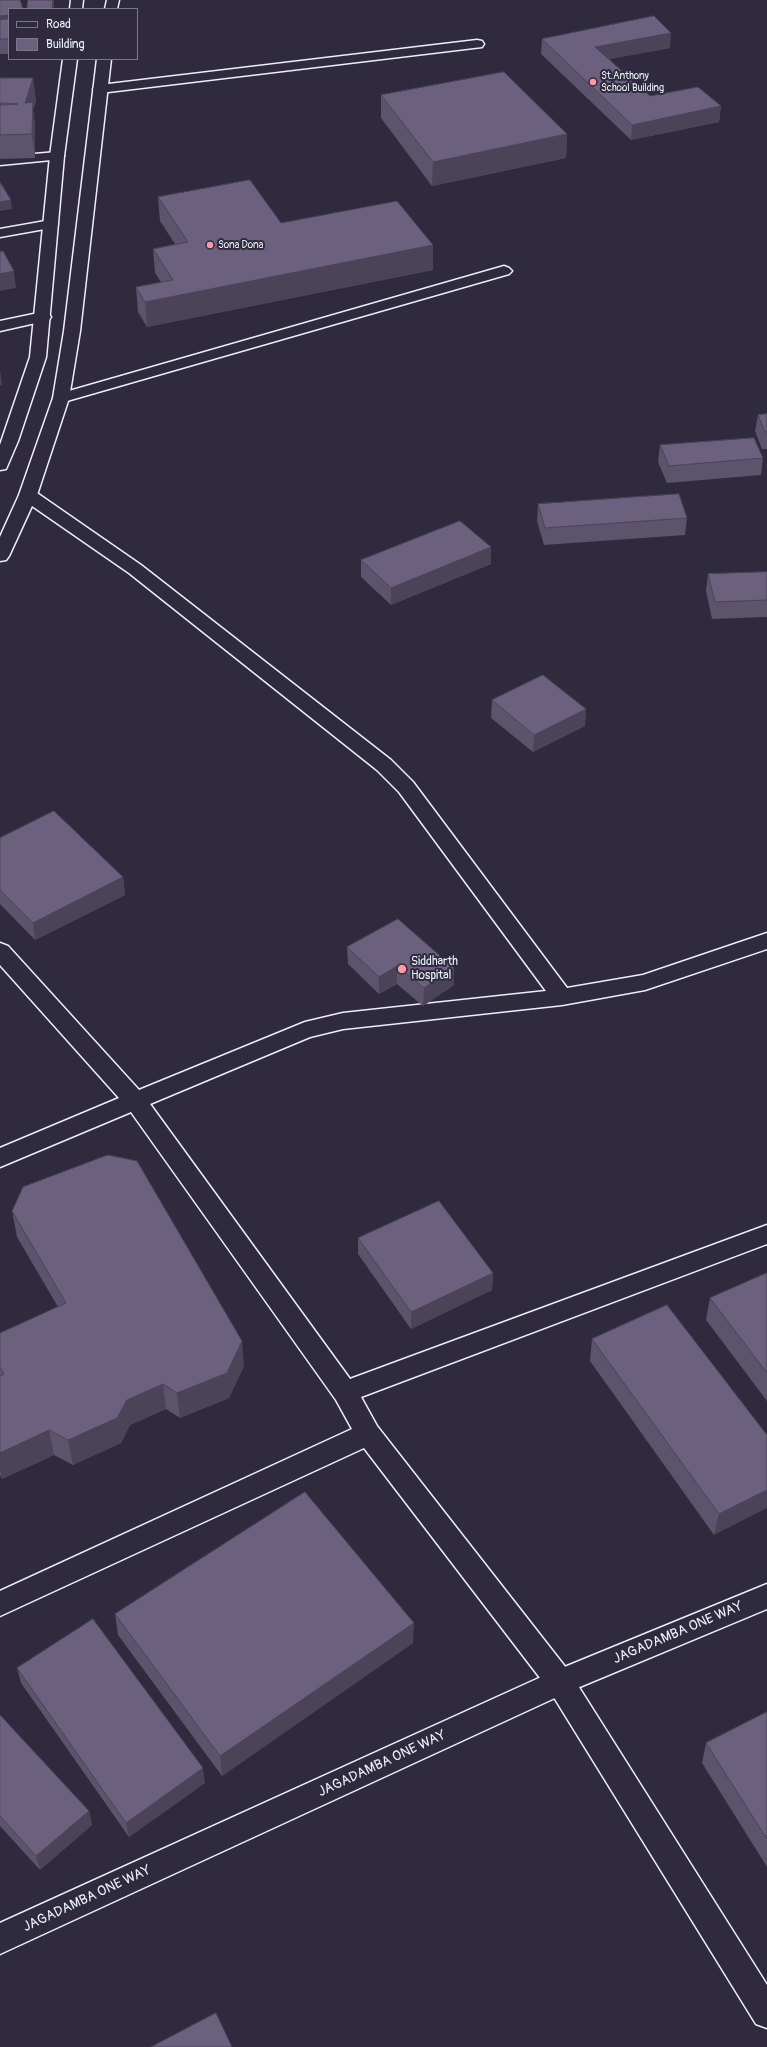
<!DOCTYPE html>
<html>
<head>
<meta charset="utf-8">
<style>
	body { margin:0 }
	#map { position:relative; width:767px; height:2047px; overflow:hidden; background:#2f2a3d; font-family:Pangolin,sans-serif }
	canvas { display:block }
	.legend { position:absolute; left:8px; top:8px; width:130px; height:52px; box-sizing:border-box; background:#2f2a3d; border:1px solid #797a88; margin:0; padding:5px 7px; list-style:none; font-size:12px; color:#e8f1f8 }
	.legend li { display:flex; align-items:center; gap:8px; height:20px }
	.legend b { width:20px; border:1px solid #797a88 }
</style>
</head>
<body>
<div id="map">
<canvas width="767" height="2047"></canvas>
<ul class="legend">
<li><b style="height:5px;background:#2f2a3d"></b>Road</li>
<li><b style="height:11px;background:#6b607d"></b>Building</li>
</ul>
</div>
<script>
const ctx = document.querySelector('canvas').getContext('2d');
ctx.lineJoin = 'round';
function trace(path, color, width, dash) { ctx.strokeStyle = color; ctx.lineWidth = width; ctx.lineCap = dash ? 'butt' : 'round'; ctx.setLineDash(dash || []); ctx.stroke(path); }
function paint(path, color) { ctx.fillStyle = color; ctx.fill(path, 'evenodd'); }
function label(font, color, halo, rows, align = 'center') {
  ctx.font = font + ' Pangolin,sans-serif'; ctx.lineWidth = 4; ctx.setLineDash([]); ctx.textBaseline = 'middle'; ctx.strokeStyle = halo; ctx.fillStyle = color; for (const [text, x, y, turn = 0] of rows) {
    ctx.save(); ctx.translate(x, y); ctx.rotate((+turn || 0) * Math.PI / 180); ctx.textAlign = isNaN(turn) ? turn : align; if (halo) ctx.strokeText(text, 0, 0); ctx.fillText(text, 0, 0); ctx.restore();
  }
}
const lane = new Path2D(`
	M477,40L482,41L484,44L482,47L100,93L95,92L93,89L95,86L100,85Z
	M504,266L509,268L512,271L509,274L67,401L61,403L55,401L53,398L55,395Z`);
const street = new Path2D(`
	M57,152L62,153L64,156L62,159L0,165V157Z
	M51,220L56,221L58,224L56,227L0,237V229Z
	M43,312L49,314L51,317L49,320L0,331V321Z
	M28,490L34,491L141,565L391,760L413,782L567,988L643,975L767,933V949L645,990L562,1005L343,1029L310,1037L150,1104L350,1379L767,1225V1244L361,1397L377,1426L570,1673L767,1985V2028L756,2024L550,1691L364,1448L0,1616V1591L352,1429L336,1400L131,1112L0,1167V1148L119,1098L0,965V943L8,946L139,1090L305,1022L343,1013L546,991L399,792L377,770L129,573L22,499L19,495L22,491Z`);
const secondary = new Path2D(`
	M71,0H83L82,9H70Z
	M107,0H119L117,9H105Z
	M63,59H77L64,156L46,357L18,441L6,469L0,470V445L30,357L50,156Z
	M97,59H111L80,331L69,398L37,495L9,556L6,560L0,561V537L19,495L53,398L64,331Z
	M767,1584V1609L570,1691L0,1954V1923L550,1673Z`);
trace(lane, '#e8f1f8', 3);
trace(street, '#e8f1f8', 3);
trace(secondary, '#e8f1f8', 3);
paint(lane, '#2f2a3d');
paint(street, '#2f2a3d');
paint(secondary, '#2f2a3d');
paint(new Path2D(`
	M0,0L9,9V54H0Z
	M542,39L670,48L609,59L650,96L721,106L719,122L631,140L541,54Z
	M0,78H33L36,102L33,109L35,126V158L0,159Z
	M381,95L567,134L566,158L432,186L381,118Z
	M158,197L281,223L433,245V270L147,327L138,312L136,287L161,282L155,273L153,249L175,244L160,221Z
	M767,414V449H762L755,431L758,415Z
	M660,445L763,458L761,475L667,483L658,462Z
	M538,504L687,518L685,535L544,545L537,521Z
	M491,547V564L391,605L361,577V560Z
	M767,572V617L712,619L706,591L708,574Z
	M492,700L586,709L585,726L533,752L491,718Z
	M0,838L123,877L125,895L35,940L0,904Z
	M347,947L454,985L423,1006L397,984L379,994L348,964Z
	M12,1211L244,1366L229,1398L180,1418L166,1409L130,1425L121,1443L73,1465L54,1455L2,1479L0,1475V1333L58,1307L17,1237Z
	M358,1238L493,1273L492,1290L411,1329L358,1254Z
	M767,1273V1401L706,1320L710,1298Z
	M592,1339L767,1435L714,1535L590,1361Z
	M115,1614L413,1643L222,1776L118,1635Z
	M17,1668L205,1783L129,1837L21,1683Z
	M767,1712V1867L702,1763L706,1743Z
	M0,1715L89,1811L92,1825L40,1870L0,1826Z`), '#5c536c');
paint(new Path2D(`
	M53,0H54V9H52Z
	M9,15V23L0,24V16Z
	M671,33L670,48L594,62L595,47Z
	M33,78L36,102L33,109L35,126V158L32,134L25,103Z
	M721,106L719,122L631,140L632,125Z
	M567,134L566,158L432,186L433,162Z
	M11,200L12,209L0,211V202Z
	M433,245V270L147,327L145,302Z
	M14,271L16,288L0,291V274Z
	M0,369L2,385H0Z
	M491,547V564L391,605V588Z
	M586,709L585,726L533,752L534,735Z
	M123,877L125,895L35,940L33,923Z
	M397,966V984L379,994V977Z
	M454,968V985L423,1006L424,988Z
	M493,1273L492,1290L411,1329V1312Z
	M242,1341L244,1366L229,1398L180,1418L177,1393Z
	M163,1384L166,1409L130,1425L121,1443L73,1465L68,1440L127,1400Z
	M49,1430L54,1455L2,1479L0,1469V1453Z
	M767,1490V1508L714,1535L719,1514Z
	M414,1623L413,1643L222,1776L220,1756Z
	M203,1768L205,1783L129,1837L126,1823Z
	M89,1811L92,1825L40,1870L36,1856Z`), '#4b4358');
const building = new Path2D(`
	M0,0H20L23,9H9V15L0,16Z
	M28,0H53L52,9H27Z
	M654,16L671,33L595,47L650,96L698,87L721,106L632,125L542,39Z
	M9,19V39H0V20Z
	M504,72L567,134L433,162L381,95Z
	M0,78H33L25,103L33,102L32,134L0,135V105L18,104L0,103Z
	M250,180L281,223L397,201L433,245L145,302L136,287L173,280L153,249L188,242L158,197Z
	M0,182L11,200L0,202Z
	M3,251L14,271L0,274V252Z
	M767,414V432H765L758,415Z
	M754,438L763,458L669,466L660,445Z
	M679,494L687,518L545,528L538,504Z
	M460,521L491,547L391,588L361,560Z
	M767,572V600L715,602L708,574Z
	M543,675L586,709L534,735L492,700Z
	M54,811L123,877L33,923L0,890V838Z
	M398,919L454,968L424,988L397,966L379,977L347,947Z
	M108,1155L137,1161L242,1341L227,1373L177,1393L163,1384L127,1400L117,1418L68,1440L49,1430L0,1453V1376L4,1374L0,1367V1333L66,1303L12,1211L23,1187Z
	M439,1201L493,1273L411,1312L358,1238Z
	M767,1273V1373L710,1298Z
	M667,1305L767,1435V1490L719,1514L592,1339Z
	M305,1492L414,1623L220,1756L115,1614Z
	M93,1619L203,1768L126,1823L17,1668Z
	M767,1712V1839L706,1743Z
	M0,1715L89,1811L36,1856L0,1816Z
	M216,2013L232,2047H151Z`);
paint(building, '#6b607d');
trace(building, '#4b4358', 1);
for (const [x, y, r, color] of [
	[593,82,4,"#ff9aa2"],
	[210,245,4,"#ff9aa2"],
	[402,969,5,"#ff9aa2"]
]) { const dot = new Path2D(); dot.arc(x, y, r, 0, 2 * Math.PI); ctx.fillStyle = color; ctx.fill(dot); trace(dot, '#2f2a3d', 1.5); }
label('10px', '#e8f1f8', '#2f2a3d', [
	["St.Anthony",601,76],
	["School Building",601,88],
	["Sona Dona",218,245]
], 'left');
label('12px', '#e8f1f8', '#2f2a3d', [
	["Siddharth",411,962],
	["Hospital",411,976]
], 'left');
label('14px', '#e8f1f8', '#2f2a3d', [
	["JAGADAMBA ONE WAY",678,1633,-23],
	["JAGADAMBA ONE WAY",382,1764,-25],
	["JAGADAMBA ONE WAY",87,1899,-25]
]);
</script>
</body>
</html>
